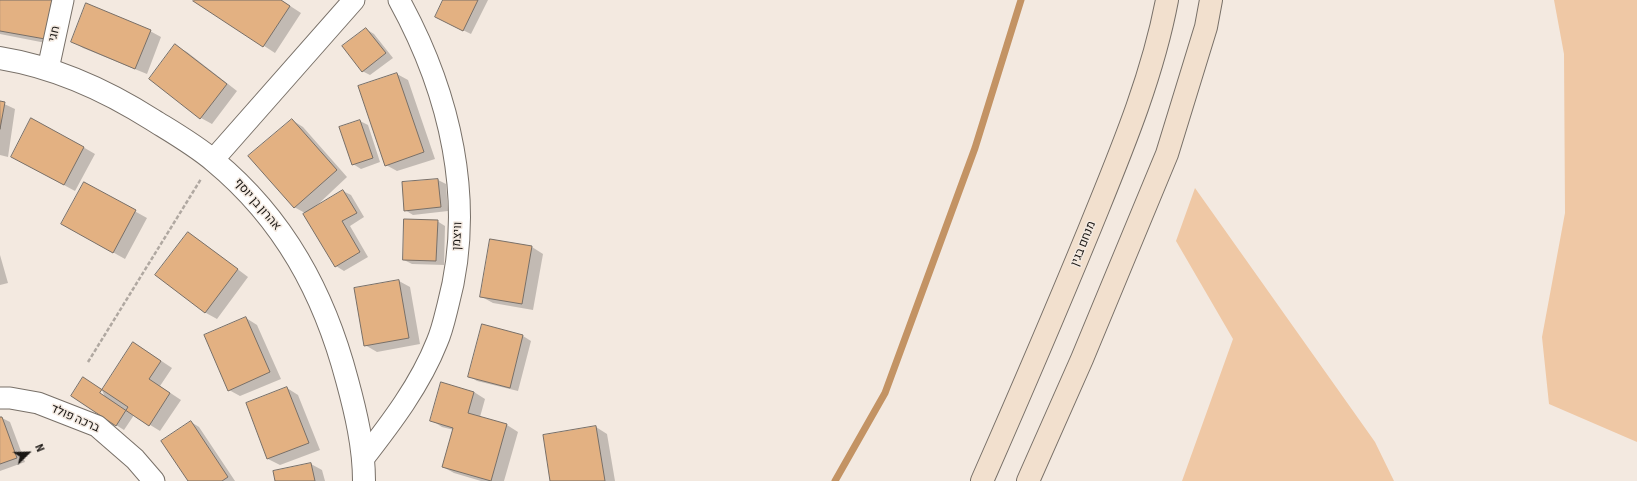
<!DOCTYPE html>
<html>
<head>
<meta charset="utf-8">
<style>
	body { margin:0 }
	#map { position:relative; width:1637px; height:481px; overflow:hidden; background:#f3e9e0; font-family:"Source Sans 3",sans-serif }
	canvas { display:block }
	.north { position:absolute; left:8px; top:433px; width:40px; height:40px; -webkit-text-stroke:3px #f3e9e0; paint-order:stroke; rotate:67deg; font-size:11px; font-weight:700; line-height:16px; text-align:center; color:#1a1714 }
	.north::after { content:''; display:block; margin:auto; width:14px; height:18px; background:#1a1714; clip-path:polygon(50% 0,100% 100%,50% 72%,0 100%) }
</style>
</head>
<body>
<div id="map">
<canvas width="1637" height="481"></canvas>
<div class="north">N</div>
</div>
<script>
const ctx = document.querySelector('canvas').getContext('2d');
ctx.lineJoin = 'round';
function paint(path, color) { ctx.fillStyle = color; ctx.fill(path, 'evenodd'); }
function trace(path, color, width, dash) { ctx.strokeStyle = color; ctx.lineWidth = width; ctx.lineCap = dash ? 'butt' : 'round'; ctx.setLineDash(dash || []); ctx.stroke(path); }
function label(font, color, halo, rows, align = 'center') {
  ctx.font = font + ' "Source Sans 3",Heebo,sans-serif'; ctx.lineWidth = 3; ctx.setLineDash([]); ctx.textBaseline = 'middle'; ctx.strokeStyle = halo; ctx.fillStyle = color; for (const [text, x, y, turn = 0] of rows) {
    ctx.save(); ctx.translate(x, y); ctx.rotate((+turn || 0) * Math.PI / 180); ctx.textAlign = isNaN(turn) ? turn : align; if (halo) ctx.strokeText(text, 0, 0); ctx.fillText(text, 0, 0); ctx.restore();
  }
}
paint(new Path2D(`
	M1554,0H1637V442L1549,404L1542,337L1565,213L1564,54Z
	M1195,188L1375,442L1394,481H1182L1233,339L1176,241Z`), '#efc8a5');
paint(new Path2D(`
	M0,0H64L56,45L0,34Z
	M195,0H281L301,13L275,53L195,1Z
	M444,0H488L471,34L444,21Z
	M366,29L374,34L393,58L370,75L362,71Z
	M150,31L161,37L147,74L83,48L72,41Z
	M175,46L187,52L237,91L212,124L201,118Z
	M397,74L408,80L435,159L397,171L386,165Z
	M0,102L15,109L8,157L0,155Z
	M292,120L303,127L347,177L313,209L343,191L351,195L364,217L350,226L368,257L344,271L336,266L305,213L294,207Z
	M360,121L368,125L380,162L361,169L353,164Z
	M83,147L95,154L75,191L23,163Z
	M438,180L446,184L448,211L413,215L405,210Z
	M84,183L147,218L125,259L73,230Z
	M437,221L445,226L444,265L412,264L404,260Z
	M188,233L199,240L248,277L217,319L206,313L156,275Z
	M532,247L543,254L533,310L493,303L482,297Z
	M0,255L8,283L0,285Z
	M399,281L410,287L420,344L377,352L365,345Z
	M246,318L257,325L281,379L240,396L229,390Z
	M482,325L523,336L531,341L518,391L477,381L469,376Z
	M145,350L172,368L160,386L181,400L160,431L134,415L124,430L116,425L102,390Z
	M287,388L298,395L320,450L280,465L268,459L247,403Z
	M474,392L485,399L480,417L507,425L518,432L504,481H481L454,473L443,467L454,430L442,427L431,420Z
	M0,418H2L10,422L25,462L0,471Z
	M191,422L199,427L235,481H189Z
	M596,427L607,434L615,481H551Z
	M311,464L322,470L325,481H276Z`), '#0003');
trace(new Path2D(`
	M835,481L885,393L975,148L1021,0`), '#c39364', 7);
const building = new Path2D(`
	M0,0H52L45,39L0,31Z
	M194,0H281L290,6L263,47L193,1Z
	M443,0H478L463,31L435,17Z
	M86,3L151,30L135,69L71,42Z
	M366,28L386,53L362,72L342,46Z
	M175,44L227,84L200,119L149,79Z
	M397,73L424,152L385,166L358,86Z
	M0,101L5,102L0,129Z
	M31,118L84,147L64,185L11,157Z
	M292,119L337,170L294,208L248,156Z
	M360,120L373,158L352,165L339,127Z
	M438,179L441,207L404,211L402,182Z
	M84,182L136,210L113,253L61,224Z
	M343,190L357,213L342,221L360,252L335,267L303,214Z
	M404,219L438,220L436,261L403,260Z
	M188,232L238,269L205,313L155,275Z
	M490,239L532,246L522,304L480,297Z
	M399,280L409,338L364,346L354,288Z
	M246,317L270,372L228,391L204,335Z
	M482,324L523,335L510,388L468,377Z
	M133,342L161,361L149,379L170,393L149,426L100,393Z
	M83,377L128,407L116,426L71,396Z
	M441,382L474,392L468,413L507,424L491,481L442,467L453,428L430,421Z
	M287,387L309,443L267,459L246,403Z
	M0,417H2L17,458L0,464Z
	M191,421L228,477L222,481H188L161,441Z
	M596,426L605,481H550L543,435Z
	M311,463L315,481H275L273,471Z`);
paint(building, '#e3b182');
trace(building, '#786f67', 1);
const minor = new Path2D(`
	M48,69L63,0
	M213,160L354,0
	M0,398H10L38,403L97,426L135,459L154,481
	M363,459C391,423 420,385 437,342C442,331 445,317 448,305C476,201 450,93 399,0`);
const tertiary = new Path2D(`
	M0,58C56,67 106,90 153,120C174,133 195,145 214,161C284,219 324,293 347,380C356,413 364,447 364,481`);
const secondary = new Path2D(`
	M982,481C1019,397 1055,313 1090,228C1120,154 1152,79 1167,0
	M1028,481L1082,359L1167,154L1206,27L1211,0`);
trace(minor, '#787068', 23);
trace(tertiary, '#787068', 24);
trace(secondary, '#787068', 24);
trace(new Path2D(`
	M88,362L201,179`), '#b0a8a1', 2.5, [4, 2]);
trace(minor, '#fff', 21);
trace(tertiary, '#fff', 22);
trace(secondary, '#f2e0ce', 22);
label('12px', '#1a1714', '#f3e9e0', [
	["חגי",55,34,-77],
	["אהרון בן יוסף",257,205,49],
	["וויצמן",458,236,-87],
	["מנחם בגין",1084,244,-68],
	["ברכה פולד",75,419,24]
]);
</script>
</body>
</html>
